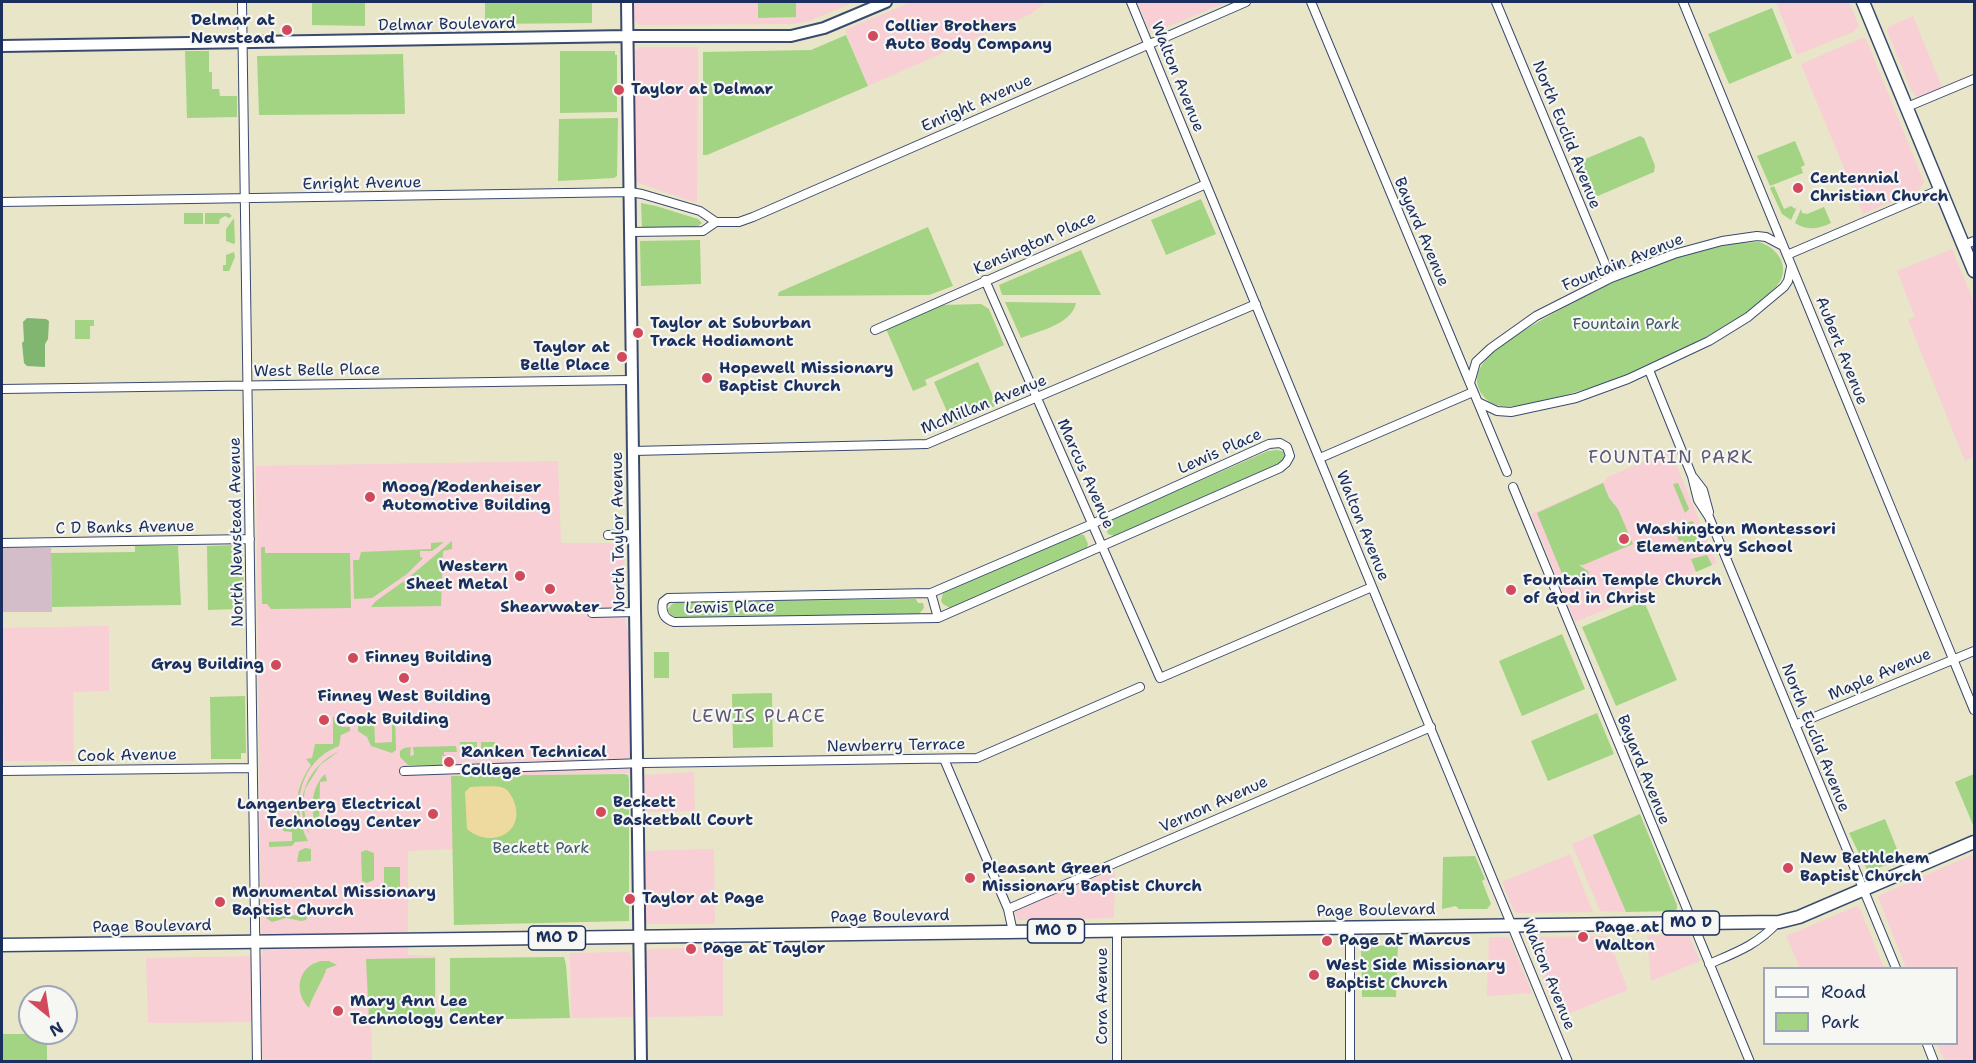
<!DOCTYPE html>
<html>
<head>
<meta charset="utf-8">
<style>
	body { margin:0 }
	#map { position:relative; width:1976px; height:1063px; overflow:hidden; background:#e9e5c8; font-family:"Shantell Sans",sans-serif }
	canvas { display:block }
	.frame { position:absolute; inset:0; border:3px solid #1b2f5e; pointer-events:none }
	.legend { position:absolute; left:1763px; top:967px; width:195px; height:78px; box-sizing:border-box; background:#f6f6f2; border:2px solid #9ea6b7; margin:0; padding:8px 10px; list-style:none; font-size:18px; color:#1b2f5e }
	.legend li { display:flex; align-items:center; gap:12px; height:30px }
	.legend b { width:30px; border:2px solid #9ea6b7 }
	.north { position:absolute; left:18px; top:985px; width:60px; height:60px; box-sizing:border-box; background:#f6f6f2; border:2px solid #9ea6b7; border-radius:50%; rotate:150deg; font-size:16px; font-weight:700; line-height:24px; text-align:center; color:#1b2f5e }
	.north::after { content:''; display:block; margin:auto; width:21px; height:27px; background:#d1495b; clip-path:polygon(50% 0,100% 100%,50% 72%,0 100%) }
</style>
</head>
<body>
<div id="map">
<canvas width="1976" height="1063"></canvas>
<div class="frame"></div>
<ul class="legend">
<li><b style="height:8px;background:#fff"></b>Road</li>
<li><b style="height:16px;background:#a2d483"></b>Park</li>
</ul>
<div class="north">N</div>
</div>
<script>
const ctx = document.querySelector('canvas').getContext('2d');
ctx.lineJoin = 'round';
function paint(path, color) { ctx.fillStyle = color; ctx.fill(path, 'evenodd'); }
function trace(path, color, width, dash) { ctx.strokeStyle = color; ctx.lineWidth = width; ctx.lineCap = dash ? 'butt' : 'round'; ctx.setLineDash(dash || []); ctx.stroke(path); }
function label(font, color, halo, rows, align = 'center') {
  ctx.font = font + ' "Shantell Sans",sans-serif'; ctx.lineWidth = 4.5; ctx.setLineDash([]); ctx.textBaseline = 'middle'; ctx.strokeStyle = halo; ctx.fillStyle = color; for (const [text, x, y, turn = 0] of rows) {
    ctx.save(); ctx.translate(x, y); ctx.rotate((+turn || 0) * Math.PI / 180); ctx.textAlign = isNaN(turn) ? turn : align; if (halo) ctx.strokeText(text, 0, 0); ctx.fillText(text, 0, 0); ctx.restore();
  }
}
paint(new Path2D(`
	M633,2H855L809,21L793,24L640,25L635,21L633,17Z
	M911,2H1046L1031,14L868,86L845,30Z
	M1137,2H1227L1155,32H1151L1148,27Z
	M1776,2H1849L1859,26L1853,32L1797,55Z
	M1913,16L1942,87L1919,97L1916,96L1911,90L1887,30L1890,26Z
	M1861,38L1866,39L1924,182L1919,190L1863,214L1801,64Z
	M640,47H698L697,203L636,182L634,52Z
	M1952,249L1974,302V457L1965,461L1908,320L1915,317L1897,271Z
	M1670,450L1717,563L1575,622L1531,514L1604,482L1608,477Z
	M558,461L561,543H624L625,622L635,651L637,773L452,777L453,849L408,851V955L436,956L437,1021L371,1023L372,1061H263L261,1022L148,1023L146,958L263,956L261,918L256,466Z
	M109,626V691L73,692L74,761H4L2,628Z
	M694,772L695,811L645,812L644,775Z
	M1593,835L1626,912L1600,911L1572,844Z
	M714,849L715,924H646L645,851Z
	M1570,854L1593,912L1518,913L1514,911L1502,882Z
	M1974,854V1061H1945L1937,1044H1956V968H1906L1878,897L1880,895Z
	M1115,870L1114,918L1019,920L1016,917L1015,912L1018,908Z
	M1857,906L1860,909L1884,968H1800L1786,936Z
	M1647,935H1689L1700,961L1651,981Z
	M1607,936L1628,990L1558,1018L1528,939L1530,937Z
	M1489,937H1507L1510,939L1532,993L1487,996Z
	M723,947V1016L646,1017V951L650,949Z
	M625,952H629L631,957L633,1017L571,1018L570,953Z`), '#f7cfd5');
paint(new Path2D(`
	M2,548H51L52,612H2Z`), '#d2bdc8');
paint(new Path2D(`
	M312,2H365V26L312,25Z
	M485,2H592V23L485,24Z
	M758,2H796V17L758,18Z
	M1772,8L1792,58L1729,84L1708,34Z
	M846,35L868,86L707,155H703V52L811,50Z
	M185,51H209V72H212V89H219L220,96H237V117L187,118Z
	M560,51H615V55H617V112L560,113Z
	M403,54L405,114L259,115L257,56Z
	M618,118L617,176L614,178L558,181L559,119Z
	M1640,136L1644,138L1655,166L1654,172L1593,198L1578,162Z
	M1795,141L1805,165L1801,167L1803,173L1770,186L1757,156Z
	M1774,186L1784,209L1791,206L1795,209L1797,207L1791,220L1782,214L1770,188Z
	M1201,199L1216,234L1166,255L1151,220Z
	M641,203L656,206L698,219L702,223L697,227H642Z
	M1824,207L1831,223C1818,229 1808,231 1795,223L1801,209L1802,213L1807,214Z
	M184,213H203V224H184Z
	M205,213H229L232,216L229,218L225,216L220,219L219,224H205Z
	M234,218L235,243L234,244L226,241V229Z
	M928,227L953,286L929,295L778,296L779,292Z
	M700,240L701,284L641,286L640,241Z
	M1759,242C1779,248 1792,269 1776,287C1758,308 1730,323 1706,337C1655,365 1599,388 1542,401C1529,403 1514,408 1501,406C1489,404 1479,395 1477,382C1475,358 1516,334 1535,324C1596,288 1687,243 1759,242Z
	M1081,250L1101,295H1002L999,285Z
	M234,252L235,257L229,271H223V265H226V255Z
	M1005,302L1076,303C1072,324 1039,331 1021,338Z
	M981,304L989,309L1004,345L925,380L927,385L913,391L886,329L942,305Z
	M75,320H94V326H90V339H75Z
	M978,362L997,405L953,425L934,382Z
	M1277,450L1286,452L1283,459L1278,464L1114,536L1108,534L1105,525L1108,521L1268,451Z
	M1603,483L1609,498L1618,509L1633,544L1583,565H1579L1588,571L1589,575L1567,586L1537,513Z
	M1678,483L1689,509L1685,513L1673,484Z
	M1693,521L1701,540L1687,550L1683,540L1679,541L1675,530L1686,526L1685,523Z
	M1077,534L1084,535L1088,544L1087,548L950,608L943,604L941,601L943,593Z
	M452,541V549L443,551L441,606L371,607L376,601L407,579Z
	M444,542L432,551H420V557L423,558L407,574L372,598L354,599L353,560H359L361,552L431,549V543Z
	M237,545L243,550L244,606L238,609L208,610L207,546Z
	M135,546H178L181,605L52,607L51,553L135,552Z
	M261,547H265V553H350L351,608L271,609L267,604H262Z
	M1707,555L1712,565L1696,572L1691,559Z
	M916,599L918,603H923L924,608L918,615L680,618L672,616L667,610L672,604L678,602Z
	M1644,601L1677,680L1616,706L1582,627Z
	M1562,634L1585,689L1522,716L1499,661Z
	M654,652H669V678H654Z
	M772,693L773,747L733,748L732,694Z
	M245,696L246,753H241V759H211L210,697Z
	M1597,713L1614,754L1548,781L1531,741Z
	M392,714H395L396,750L392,753L371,746L367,737L358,731V726H366V720L369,719V716H374L375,743L392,742Z
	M333,717H338V720H342V727H350V731L341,735L339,746C299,761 290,807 308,841L295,842L292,846L269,847V842L292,841V832L283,831V827L298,822C295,799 298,784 311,765L306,759L312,758L315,744H333Z
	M460,742H477V752H460Z
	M481,742H495V752H481Z
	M456,746L457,752H444V755H456L442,756V765H408L400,757V751L404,748L411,747L410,756L414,755L413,747Z
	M339,751L320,765L305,789L303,805L309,834C292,801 307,767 339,751Z
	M325,774L327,781L320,782L319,825L315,822C310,805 312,787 325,774Z
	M624,774L628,775L629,779V921L454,925L451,776Z
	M1974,774V824L1973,825L1955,782Z
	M1640,814L1677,905V909L1674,911L1626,912L1593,835Z
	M1885,819L1901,859L1868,872L1849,833Z
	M305,848L311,849V861L297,862L299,851Z
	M366,850L374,853V880L367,883L362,881L361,852Z
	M1475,856L1485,879L1482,881L1491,904L1487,909H1459L1456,906L1442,909L1443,857Z
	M384,867H400V894H384Z
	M308,915L306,920L301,921L286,918L272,922L266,918V916Z
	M1398,945L1396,997H1362L1361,946Z
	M564,957L566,965L570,1018L450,1020V958Z
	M435,958V1020L369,1021L366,959Z
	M321,961H329L337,965L326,969C326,975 312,996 309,1008C293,992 298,966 321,961Z
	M2,1034H47V1061H2Z`), '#a2d483');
paint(new Path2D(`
	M27,318L46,319L49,321L48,339L45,344V367L27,366L24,363L22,343L24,341L23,322Z`), '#81b671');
paint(new Path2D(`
	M470,787C480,787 494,785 504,788C508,790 511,795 513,799C528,832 491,850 467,829L465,792Z`), '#eeda9e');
const street = new Path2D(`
	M242,2L257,1062
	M1131,2L1568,1062
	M1311,2L1507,472
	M1496,2L1611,278
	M1683,2L1974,710
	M1907,107L1974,79
	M2,202L630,192L642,194L700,211L716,222
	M630,232L703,231L716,222H739L753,217L1246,2
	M1964,245L1974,241
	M1787,255L1941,189
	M985,280L1160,678L1372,587
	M875,330L1206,184
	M1649,370L1692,476L1698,500L1709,517L1896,968
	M1470,383L1476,362L1491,348L1536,316L1611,278L1674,254L1722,241L1757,236L1766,237L1783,246
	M2,389L632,380
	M1478,402L1497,411L1511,412L1576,398L1628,379L1709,341L1748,317L1784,287L1788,281L1791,267
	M1280,443L1287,447L1290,456L1286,463L1280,468L938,618L674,622C664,619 661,612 663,602L668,598L931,593L1092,524L1269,444Z
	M633,451L927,444L1256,304
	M1320,458L1473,392
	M1693,477L1703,490L1709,512
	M1513,487L1750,1062
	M608,535L634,534
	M2,543L250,539
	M931,593L938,618
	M592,613L635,612
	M1795,725L1974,651
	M944,759L1008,909L1013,932
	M2,771L253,768
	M404,771L644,763L977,758L1140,687
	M1008,909L1431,727
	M1117,931V1062
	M1709,964C1737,952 1757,945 1778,922
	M1927,1044L1934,1062
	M1350,1062V928`);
const secondary = new Path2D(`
	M627,2L641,1062
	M2,46L628,36H791L824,28L886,2`);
const primary = new Path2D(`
	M1863,2L1974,271
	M2,945L1779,922L1799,917L1974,842`);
trace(street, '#3a4a6e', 10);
trace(secondary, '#3a4a6e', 14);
trace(primary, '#3a4a6e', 15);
trace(street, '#fff', 8);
trace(secondary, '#fff', 10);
trace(primary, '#fff', 12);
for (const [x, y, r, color] of [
	[287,30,6,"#d1495b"],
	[873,36,6,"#d1495b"],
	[619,90,6,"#d1495b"],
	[1798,188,6,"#d1495b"],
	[638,333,6,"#d1495b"],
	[622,357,6,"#d1495b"],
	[707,378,6,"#d1495b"],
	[370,497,6,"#d1495b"],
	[1624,539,6,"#d1495b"],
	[520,576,6,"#d1495b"],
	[550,589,6,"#d1495b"],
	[1511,590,6,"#d1495b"],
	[353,658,6,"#d1495b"],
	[276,665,6,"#d1495b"],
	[404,678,6,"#d1495b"],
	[324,720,6,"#d1495b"],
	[449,762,6,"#d1495b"],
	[601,812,6,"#d1495b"],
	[433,814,6,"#d1495b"],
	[1788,868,6,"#d1495b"],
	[970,878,6,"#d1495b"],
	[630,899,6,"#d1495b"],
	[220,902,6,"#d1495b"],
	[1583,937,6,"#d1495b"],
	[1327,941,6,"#d1495b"],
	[691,949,6,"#d1495b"],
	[1314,975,6,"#d1495b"],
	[338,1011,6,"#d1495b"]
]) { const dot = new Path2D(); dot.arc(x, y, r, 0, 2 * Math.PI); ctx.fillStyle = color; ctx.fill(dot); trace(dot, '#f6f6f2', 2); }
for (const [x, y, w] of [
	[1691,923,57],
	[1056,931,57],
	[557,938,57]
]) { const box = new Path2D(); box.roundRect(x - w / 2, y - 12, w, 24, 4.5); ctx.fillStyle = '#f6f6f2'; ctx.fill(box); trace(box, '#1b2f5e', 1.5); }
label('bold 15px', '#1b2f5e', null, [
	["MO D",1691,923],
	["MO D",1056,931],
	["MO D",557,938]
]);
label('bold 16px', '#1b2f5e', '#f6f6f2', [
	["Delmar at",275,21,"right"],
	["Newstead",275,39,"right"],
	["Collier Brothers",885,27],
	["Auto Body Company",885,45],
	["Taylor at Delmar",631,90],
	["Centennial",1810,179],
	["Christian Church",1810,197],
	["Taylor at Suburban",650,324],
	["Track Hodiamont",650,342],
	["Taylor at",610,348,"right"],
	["Belle Place",610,366,"right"],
	["Hopewell Missionary",719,369],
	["Baptist Church",719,387],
	["Moog/Rodenheiser",382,488],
	["Automotive Building",382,506],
	["Washington Montessori",1636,530],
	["Elementary School",1636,548],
	["Western",508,567,"right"],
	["Sheet Metal",508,585,"right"],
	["Fountain Temple Church",1523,581],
	["of God in Christ",1523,599],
	["Shearwater",550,608,"center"],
	["Finney Building",365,658],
	["Gray Building",264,665,"right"],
	["Finney West Building",404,697,"center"],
	["Cook Building",336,720],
	["Ranken Technical",461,753],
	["College",461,771],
	["Beckett",613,803],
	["Basketball Court",613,821],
	["Langenberg Electrical",421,805,"right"],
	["Technology Center",421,823,"right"],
	["New Bethlehem",1800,859],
	["Baptist Church",1800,877],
	["Pleasant Green",982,869],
	["Missionary Baptist Church",982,887],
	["Monumental Missionary",232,893],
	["Baptist Church",232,911],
	["Taylor at Page",642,899],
	["Page at",1595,928],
	["Walton",1595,946],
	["Page at Marcus",1339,941],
	["Page at Taylor",703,949],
	["West Side Missionary",1326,966],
	["Baptist Church",1326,984],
	["Mary Ann Lee",350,1002],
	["Technology Center",350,1020]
], 'left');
label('16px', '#1b2f5e', '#f6f6f2', [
	["Delmar Boulevard",447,25,-1],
	["Walton Avenue",1177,77,68],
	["Enright Avenue",977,104,-24],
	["North Euclid Avenue",1566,135,68],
	["Enright Avenue",362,184,-1],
	["Bayard Avenue",1421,232,67],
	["Kensington Place",1035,244,-24],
	["Fountain Avenue",1623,263,-22],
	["Aubert Avenue",1841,351,68],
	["West Belle Place",317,371,-1],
	["McMillan Avenue",984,405,-22],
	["Lewis Place",1220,452,-24],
	["Marcus Avenue",1085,474,66],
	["Walton Avenue",1362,526,68],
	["C D Banks Avenue",125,528,-1],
	["North Newstead Avenue",237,532,-91],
	["North Taylor Avenue",619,532,-91],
	["Lewis Place",730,608,-1],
	["Maple Avenue",1880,675,-23],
	["North Euclid Avenue",1815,738,68],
	["Newberry Terrace",896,746,-1],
	["Cook Avenue",127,756,-1],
	["Bayard Avenue",1643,770,68],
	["Vernon Avenue",1214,805,-24],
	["Page Boulevard",1376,911,-1],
	["Page Boulevard",890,917,-1],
	["Page Boulevard",152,927,-1],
	["Walton Avenue",1548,975,68],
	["Cora Avenue",1103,996,-90]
]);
label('16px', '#3d5867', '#f6f6f2', [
	["Fountain Park",1626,325],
	["Beckett Park",541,849]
]);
ctx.letterSpacing = '1.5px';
label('18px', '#5f5772', '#f6f6f2', [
	["FOUNTAIN PARK",1671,458],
	["LEWIS PLACE",759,717]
]);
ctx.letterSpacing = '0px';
</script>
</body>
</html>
